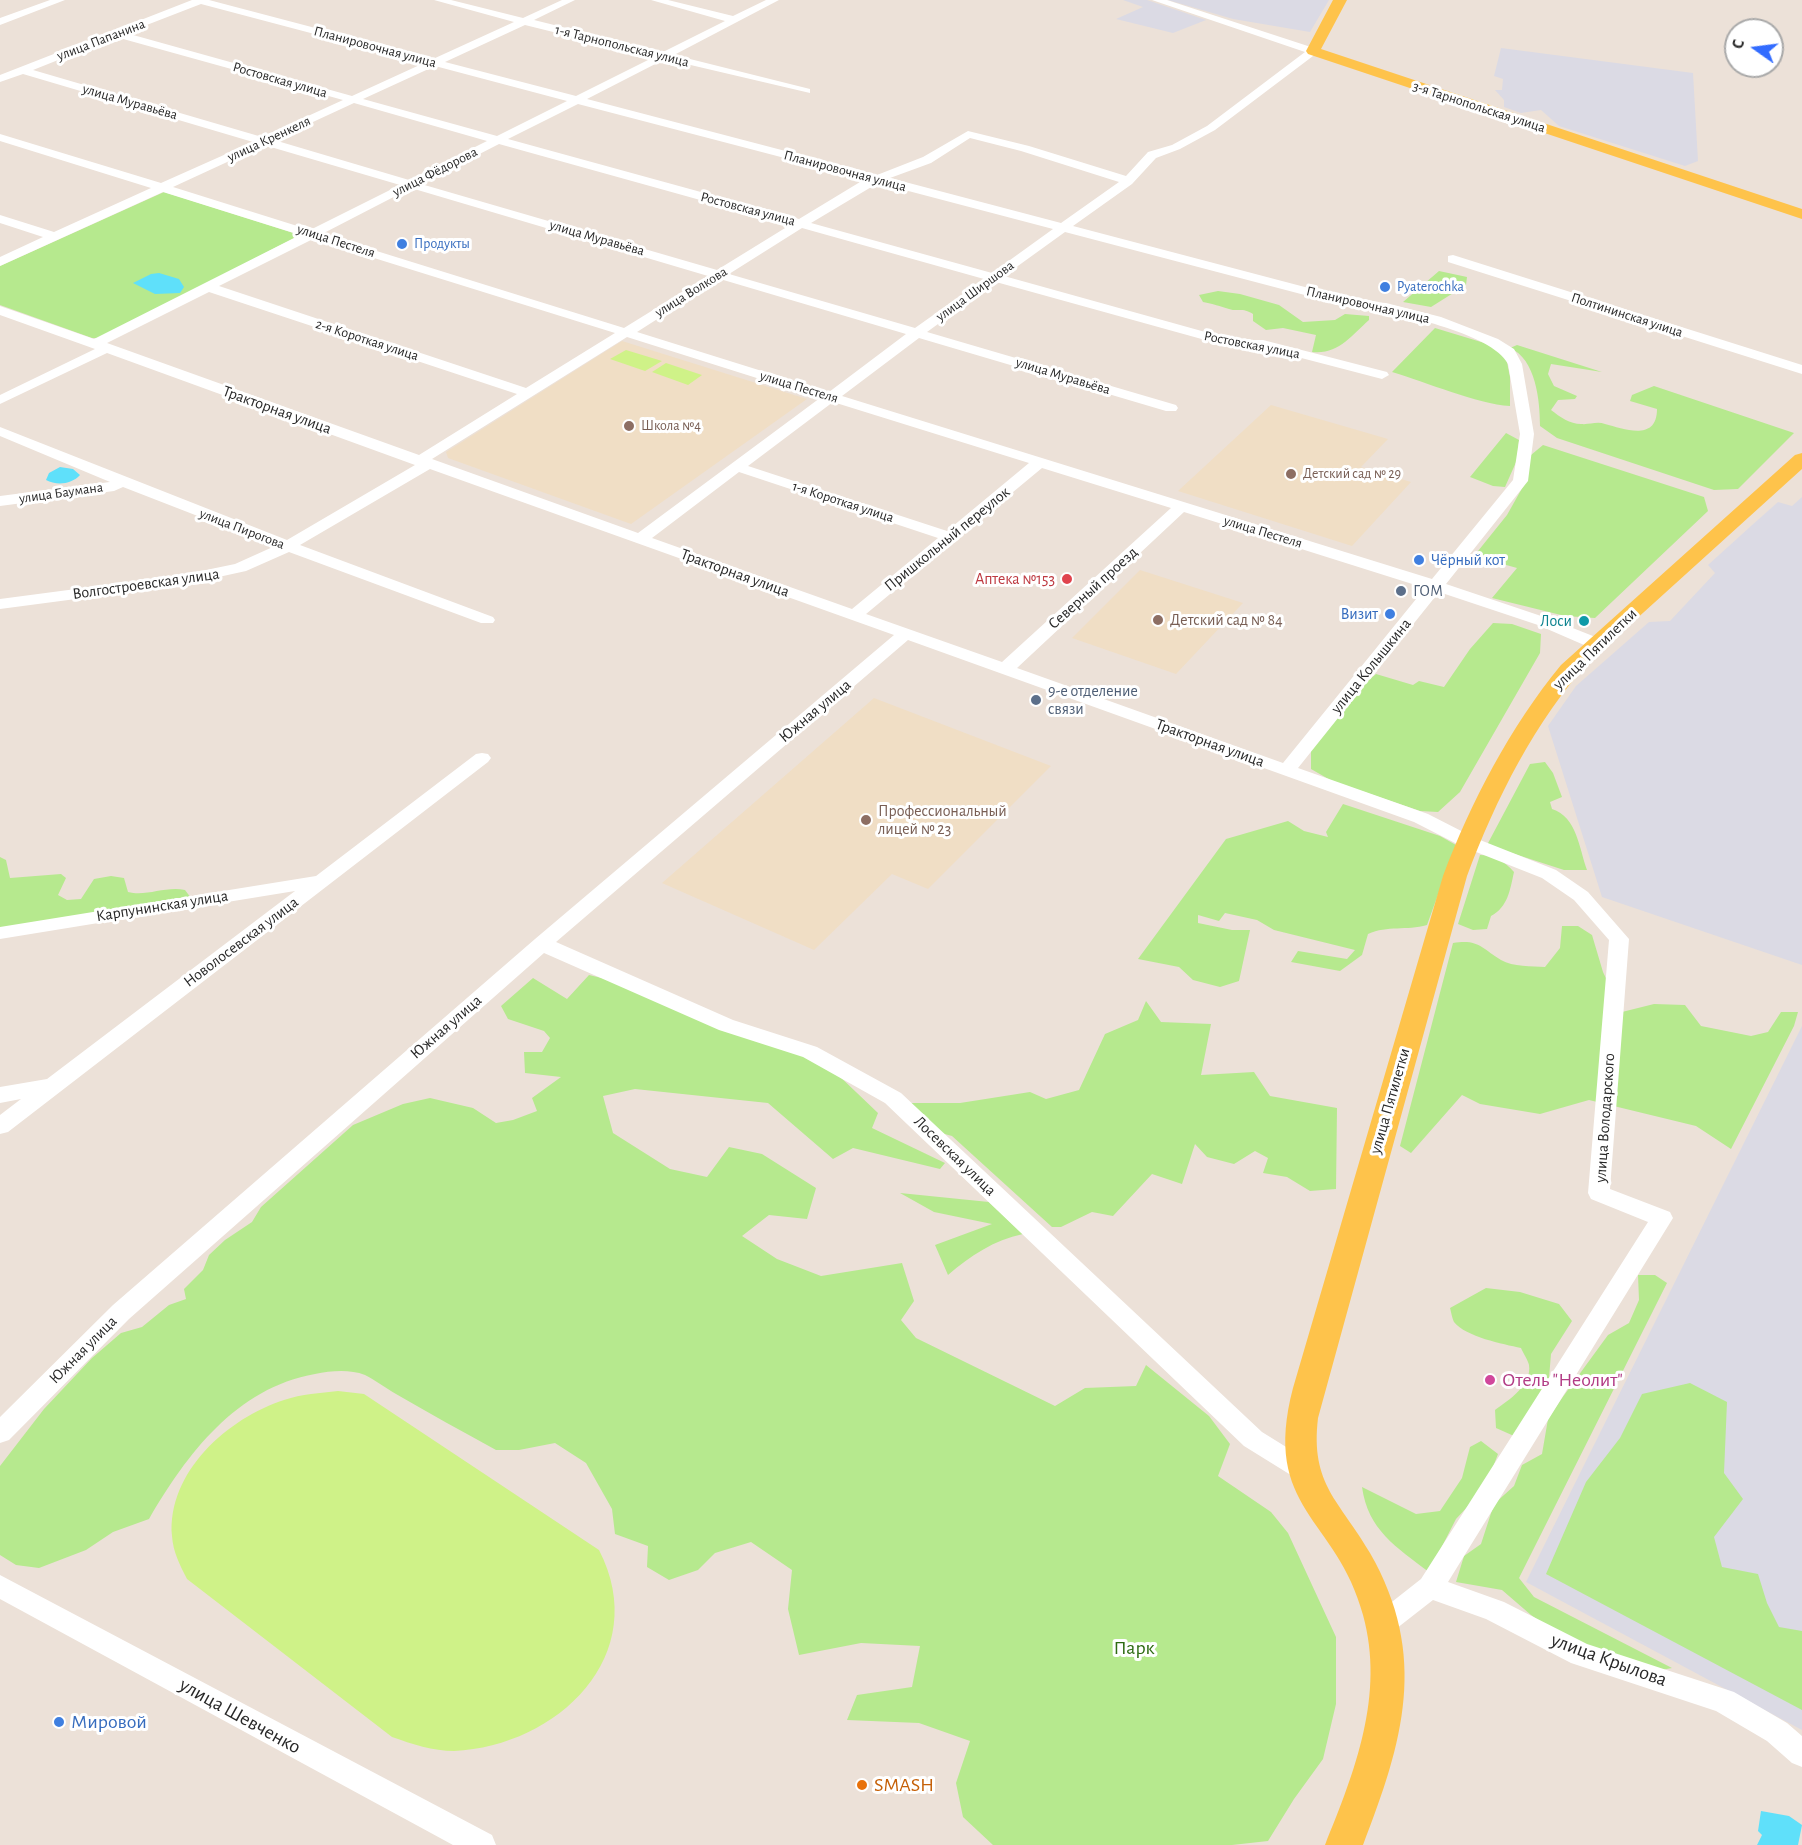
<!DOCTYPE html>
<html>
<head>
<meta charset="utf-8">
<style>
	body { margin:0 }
	#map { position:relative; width:1802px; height:1845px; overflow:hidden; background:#ece1d8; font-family:"Alegreya Sans",sans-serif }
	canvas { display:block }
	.north { position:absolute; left:1724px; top:18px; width:60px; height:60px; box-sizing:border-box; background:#fff; border:2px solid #a9a9a9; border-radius:50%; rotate:284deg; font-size:16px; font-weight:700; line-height:24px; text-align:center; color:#282828 }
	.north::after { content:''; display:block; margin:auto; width:21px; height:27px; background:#326cff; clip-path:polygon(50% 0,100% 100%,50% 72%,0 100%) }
</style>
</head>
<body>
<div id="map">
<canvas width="1802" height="1845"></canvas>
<div class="north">С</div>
</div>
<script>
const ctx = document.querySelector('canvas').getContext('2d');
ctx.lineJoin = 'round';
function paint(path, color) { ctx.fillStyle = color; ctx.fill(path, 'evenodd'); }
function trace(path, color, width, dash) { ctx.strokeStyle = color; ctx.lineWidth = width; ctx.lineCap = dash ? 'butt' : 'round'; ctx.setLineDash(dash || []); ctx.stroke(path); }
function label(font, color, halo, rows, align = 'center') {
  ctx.font = font + ' "Alegreya Sans",sans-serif'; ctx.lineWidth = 6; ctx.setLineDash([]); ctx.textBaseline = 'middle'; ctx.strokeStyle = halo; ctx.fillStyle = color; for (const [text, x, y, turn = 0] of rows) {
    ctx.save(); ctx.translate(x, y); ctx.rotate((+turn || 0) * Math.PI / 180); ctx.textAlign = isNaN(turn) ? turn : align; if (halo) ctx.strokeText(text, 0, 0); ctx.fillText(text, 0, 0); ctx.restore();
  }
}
paint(new Path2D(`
	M1123,0H1147L1206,20L1173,33L1116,19L1143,7Z
	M1168,0H1329L1310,32L1233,19Z
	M1501,48L1693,73L1698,161L1685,166L1559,126L1541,110L1521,113L1504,107V100L1495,90H1502L1503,79L1494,76Z
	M1802,497V965L1602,897L1548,726L1576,686L1649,622L1670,621L1715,573L1708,565L1751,526L1778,502L1792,506Z
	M1802,1026V1730L1526,1582Z`), '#dbdae4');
paint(new Path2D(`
	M622,341L807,399L631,524L448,458L446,452Z
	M1271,405L1388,439L1361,467L1411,482L1352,546L1178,491Z
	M1140,570L1243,603L1176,674L1072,638Z
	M874,698L1051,766L928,889L892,874L814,950L662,883Z`), '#f0dec5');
paint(new Path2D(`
	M164,192L300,235L101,338H92L0,305V266Z
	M1439,271L1467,277L1466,285L1431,307L1403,302Z
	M1218,291L1240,294L1279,305L1303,322L1335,320L1345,314L1369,316V320C1351,336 1338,355 1312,352L1316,335L1283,328L1266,330L1253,321V314C1242,307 1238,312 1229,309C1220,306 1213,304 1203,302L1199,295Z
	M1435,328L1491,345L1506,357L1510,377V406C1477,404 1426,382 1392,372Z
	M1517,345L1602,372L1551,364L1548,374L1554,386L1577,396L1575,399L1558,400L1551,410C1560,417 1570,424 1581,424C1589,425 1597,421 1605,424C1624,429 1657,442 1657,409L1630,401L1632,395L1654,386L1794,433L1738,489L1714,490L1557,438L1540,426C1540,401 1536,359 1510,348Z
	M1506,433L1519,440L1517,460L1505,487L1493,486L1470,477Z
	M1543,445L1704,497L1708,511L1595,618L1565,616L1492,598L1517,568L1474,556L1507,515L1525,483L1531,455Z
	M1493,623L1512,624L1541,634L1540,653L1460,792L1438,812L1420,811L1332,781L1311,769V747L1358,689L1376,674L1413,685L1419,681L1444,687L1470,649Z
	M1545,762L1553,773L1562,797L1550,802L1552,809C1577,817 1579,848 1587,870H1564L1487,845L1530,764Z
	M1343,804L1440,836L1456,845L1427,925C1406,931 1388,925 1368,934L1362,955L1340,971L1291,962L1298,951L1347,959L1355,950L1274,930L1257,920L1225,913L1219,921L1198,915V923L1232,930H1250L1239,981L1220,987L1193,980L1179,967L1138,959L1226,839L1288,821L1304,831L1328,837L1326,832Z
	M1480,855C1495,855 1504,861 1514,872C1510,890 1508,907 1491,916L1487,929L1473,930L1458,924Z
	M0,857L6,860L10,878L61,874L66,878L58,895L67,900L81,899L94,879L111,876L124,878L128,892C146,897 165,886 185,890L191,898L0,928Z
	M1562,926H1578L1592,935L1603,972L1622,1012L1654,1004L1685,1005L1701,1026L1751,1036L1768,1032L1781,1012H1798L1794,1026L1731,1149L1696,1126L1589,1100L1540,1114L1480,1104L1462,1095L1411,1153L1400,1146L1453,943C1479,939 1481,948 1501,960C1513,967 1532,966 1545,967L1560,948Z
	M589,975L610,980L806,1056L834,1071L878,1113L872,1128L945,1163L940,1169L853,1148L833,1159L768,1103L635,1089L603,1096L613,1133L670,1169L707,1177L729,1147L762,1154L816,1188L807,1219L769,1215L742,1236L777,1259L821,1276L902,1263L914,1301L901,1320L916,1338L1055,1406L1085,1388L1136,1386L1146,1365L1209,1416L1230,1444L1218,1476L1271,1512L1288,1533L1336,1637V1704L1323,1759L1294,1799L1268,1841L1232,1845H993L963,1817L956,1783L970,1741L919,1723L847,1720L857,1695L912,1687L920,1646L861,1643L799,1655L788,1609L792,1570L751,1542L715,1553L698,1570L669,1580L647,1567L648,1546L615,1534L612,1509L586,1463L555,1443L519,1450H496C463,1432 429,1413 396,1394C386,1388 375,1380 365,1375C349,1369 331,1371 315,1374C236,1388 187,1454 149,1519L113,1532L86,1550L39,1568L16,1565L0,1555V1466L44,1409L92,1358L121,1333L142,1327L169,1305L186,1299L184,1289L203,1270L209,1255L225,1240L252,1222L261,1207L353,1125L403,1104L430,1098L473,1108L496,1123L513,1120L537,1111L532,1098L561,1077L525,1073L524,1052H542L550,1038L544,1031L508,1019L501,1006L533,978L567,999Z
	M1146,1001L1161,1022L1211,1024L1201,1075L1254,1072L1270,1096L1337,1108L1336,1189L1310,1191L1287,1177L1263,1173L1268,1158L1255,1151L1234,1164L1207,1157L1195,1144L1182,1184L1152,1174L1113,1216L1092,1212L1061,1227H1052L952,1136L941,1133L908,1103H960L1030,1092L1046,1099L1079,1090L1105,1034L1138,1020Z
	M900,1193L989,1202L1023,1234C994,1240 970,1256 948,1275L935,1245L992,1224L934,1212Z
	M1638,1275H1655L1667,1283L1519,1578L1534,1597L1672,1668L1656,1671L1570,1643L1531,1615L1502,1590L1456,1582L1464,1556L1481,1544L1494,1504L1514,1486L1522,1465L1542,1454L1548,1419L1562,1398L1608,1335L1629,1323L1639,1300Z
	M1486,1288L1520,1292L1559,1304L1572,1321L1551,1354L1549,1378L1514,1436L1496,1428L1495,1410C1509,1400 1532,1385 1529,1365C1528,1360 1523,1353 1521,1348C1503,1344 1466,1337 1454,1322C1452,1318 1451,1311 1450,1308Z
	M1690,1383L1727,1402L1724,1473L1743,1499L1714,1537L1722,1567L1758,1574L1767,1603L1779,1627L1802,1631V1710L1546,1574L1586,1482L1620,1438L1642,1394Z
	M1481,1441L1498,1454L1485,1488L1456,1519L1429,1572C1396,1547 1368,1530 1362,1487L1416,1514L1440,1511L1462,1478L1470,1447Z`), '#b6e98e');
paint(new Path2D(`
	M626,350L662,361L645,371L610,359Z
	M666,363L702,375L688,385L652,372Z
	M338,1391L364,1394L599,1550C653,1655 558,1746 454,1751C433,1751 412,1744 392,1737L187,1579C180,1565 173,1552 172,1536C167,1472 228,1418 284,1400C302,1394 320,1393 338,1391Z`), '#cff288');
paint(new Path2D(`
	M159,273L179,279L184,287L180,293L155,294L133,283L151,274Z
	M60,467L73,469L80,475C72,484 57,486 46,480L49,473Z
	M1761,1811L1789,1816L1802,1825L1798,1845H1757L1762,1835L1758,1831Z`), '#5fe0fa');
paint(new Path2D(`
	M50,0H65L0,25V18Z
	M192,0H209L433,59L514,22L434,0H451L523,18L562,0H575L534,20L663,52L725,21L651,0H668L733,16L766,0H779L674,55L810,89V93L665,59L587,99L877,175L923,157L968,131L1029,146L1126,176L1148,152L1172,145L1207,126L1305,52L1152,0H1167L1317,49V53L1215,130L1180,149L1156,158L1132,184L1073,226L1358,301L1386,303L1441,317L1498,339L1514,349L1522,364L1534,434L1528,481L1446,584L1550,619L1603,640L1605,644L1597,649L1591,648L1538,625L1439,592L1298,768L1428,814L1475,838L1556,870L1588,892L1629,939L1610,1189L1670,1212L1673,1218L1448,1582L1504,1602L1587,1644L1734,1692L1787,1723L1802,1736V1767L1792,1763L1767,1741L1716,1711L1571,1663L1486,1619L1433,1600L1392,1632L1383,1636L1374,1632L1370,1624L1374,1616L1421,1579L1648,1222L1591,1199L1588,1193L1609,940L1574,900L1542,878L1461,846L1414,822L908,640L556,942L733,1020L817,1047L901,1093L1262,1432L1312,1463L1315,1470L1312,1477L1303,1480L1294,1477L1244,1446L885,1103L803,1057L719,1030L544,953L129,1319L9,1440L0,1443V1417L113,1305L535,939L894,635L430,469L300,545L493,617L495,620L493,623H481L289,552L246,571L182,585L0,609V599L182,575L235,564L275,546L123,487L114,491L0,506V496L110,482L0,436V427L287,540L415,465L107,353L0,404V395L95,349L0,315V306L94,339L300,235L163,192L0,266V257L43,237L0,223V215L54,232L151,188L0,141V134L161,183L253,142L23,74L0,82V75ZM201,4L424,63L352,96L126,33ZM525,25L654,57L576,96L445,62ZM116,37L343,100L262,137L33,70ZM435,66L567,101L497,136L363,99ZM354,103L487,141L409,180L274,140ZM578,104L865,179L799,219L508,139ZM970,138L1021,151L1119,182L1061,223L890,178L931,163ZM499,144L790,225L717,270L421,184ZM264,145L400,185L310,230L173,187ZM878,183L1053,229L992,273L811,223ZM411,188L708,276L624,328L322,234ZM802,228L984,279L915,328L729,274ZM1065,232L1358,309C1392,311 1493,333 1508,364L1520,434L1513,480L1432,579L842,396L919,338L1166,411H1176L1178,408L1176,405L927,332L996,282L1234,348H1263L1382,379L1389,375L1387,372L1263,340H1234L1004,276ZM313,239L615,333L526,388L219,286ZM720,279L906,334L829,392L637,332ZM209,292L517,394L419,455L107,343ZM627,337L820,398L638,533L432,459ZM833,402L1029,463L947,531L748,466ZM1042,468L1171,508L1002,662L866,614ZM739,472L938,538L852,609L652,538ZM1184,512L1425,588L1283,763L1017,668Z
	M1453,255L1802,365V374L1448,262V256Z
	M482,753L488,754L491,758L488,762L8,1132L0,1134V1115L21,1099L0,1103V1087L47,1079L295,891L0,939V927L316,876L476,754Z
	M0,1575L492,1835L496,1845H453L0,1599Z`), '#fff');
paint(new Path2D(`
	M1333,0H1347L1321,49L1802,209V219L1308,54L1306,51Z
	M1802,453V469L1591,660C1535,720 1496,799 1467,876L1318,1418C1310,1485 1340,1501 1370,1553C1429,1656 1403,1742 1363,1845H1325C1355,1771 1385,1695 1363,1615C1337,1517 1261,1510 1293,1388L1443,876C1471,802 1510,727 1561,665L1795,455Z`), '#fec34b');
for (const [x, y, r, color] of [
	[402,244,6,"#3f7fe0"],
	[1385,287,6,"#3f7fe0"],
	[629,426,6,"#8d6e63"],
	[1291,474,6,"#8d6e63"],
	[1419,560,6,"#3f7fe0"],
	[1067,579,6,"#e0444e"],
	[1401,591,6,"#5c6f8a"],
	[1390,614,6,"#3f7fe0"],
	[1158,620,6,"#8d6e63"],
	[1584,621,6,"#0f9aa8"],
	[1036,700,6,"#5c6f8a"],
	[866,820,6,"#8d6e63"],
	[1490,1380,6,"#d1479c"],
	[59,1722,6,"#3f7fe0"],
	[862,1785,6,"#e8710a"]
]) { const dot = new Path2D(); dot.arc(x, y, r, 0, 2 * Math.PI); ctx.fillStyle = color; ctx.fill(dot); trace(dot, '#fff', 2); }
label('14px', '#282828', '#fff', [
	["улица Папанина",101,40,-21],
	["1-я Тарнопольская улица",622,46,14],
	["Планировочная улица",375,47,15],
	["Ростовская улица",280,80,16],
	["улица Муравьёва",130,102,16],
	["3-я Тарнопольская улица",1479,107,18],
	["улица Кренкеля",269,139,-25],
	["Планировочная улица",845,171,15],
	["улица Фёдорова",435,172,-27],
	["Ростовская улица",748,209,15],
	["улица Муравьёва",597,238,16],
	["улица Пестеля",336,241,18],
	["улица Ширшова",975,291,-36],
	["улица Волкова",691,292,-32],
	["Планировочная улица",1368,305,13],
	["Полтининская улица",1627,315,18],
	["2-я Короткая улица",367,340,18],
	["Ростовская улица",1252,345,11],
	["улица Муравьёва",1063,376,17],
	["улица Пестеля",799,387,17],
	["улица Баумана",61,493,-8],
	["1-я Короткая улица",843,502,18],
	["улица Пирогова",242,529,21],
	["улица Пестеля",1263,532,17]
]);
label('14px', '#366cbe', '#fff', [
	["Продукты",414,244],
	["Pyaterochka",1397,287]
], 'left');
label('14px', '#785e54', '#fff', [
	["Школа №4",641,426],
	["Детский сад № 29",1303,474]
], 'left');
label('16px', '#282828', '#fff', [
	["Тракторная улица",277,410,20],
	["Пришкольный переулок",947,539,-39],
	["Тракторная улица",735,573,20],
	["Волгостроевская улица",146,584,-8],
	["Северный проезд",1093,588,-42],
	["улица Пятилетки",1595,649,-44],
	["улица Колышкина",1371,666,-51],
	["Южная улица",815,711,-40],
	["Тракторная улица",1210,743,20],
	["Карпунинская улица",162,906,-9],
	["Новолосевская улица",241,942,-37],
	["Южная улица",446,1027,-41],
	["улица Пятилетки",1390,1101,-74],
	["улица Володарского",1605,1118,-86],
	["Лосевская улица",955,1156,44],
	["Южная улица",83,1350,-45]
]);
label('16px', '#366cbe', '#fff', [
	["Чёрный кот",1431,560],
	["Визит",1378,614,"right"]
], 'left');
label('16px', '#be3a42', '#fff', [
	["Аптека №153",1055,579]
], 'right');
label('16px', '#4e5e75', '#fff', [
	["ГОМ",1413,591],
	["9-е отделение",1048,691],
	["связи",1048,709]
], 'left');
label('16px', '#785e54', '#fff', [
	["Детский сад № 84",1170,620],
	["Профессиональный",878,811],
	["лицей № 23",878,829]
], 'left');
label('16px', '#0d838f', '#fff', [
	["Лоси",1572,621]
], 'right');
label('20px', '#b23c85', '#fff', [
	["Отель \"Неолит\"",1502,1380]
], 'left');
label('20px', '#2d6b12', '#fff', [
	["Парк",1134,1648]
]);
label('20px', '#282828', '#fff', [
	["улица Крылова",1609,1660,20],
	["улица Шевченко",240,1716,29]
]);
label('20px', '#366cbe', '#fff', [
	["Мировой",71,1722]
], 'left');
label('20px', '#c56008', '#fff', [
	["SMASH",874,1785]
], 'left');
</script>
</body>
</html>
